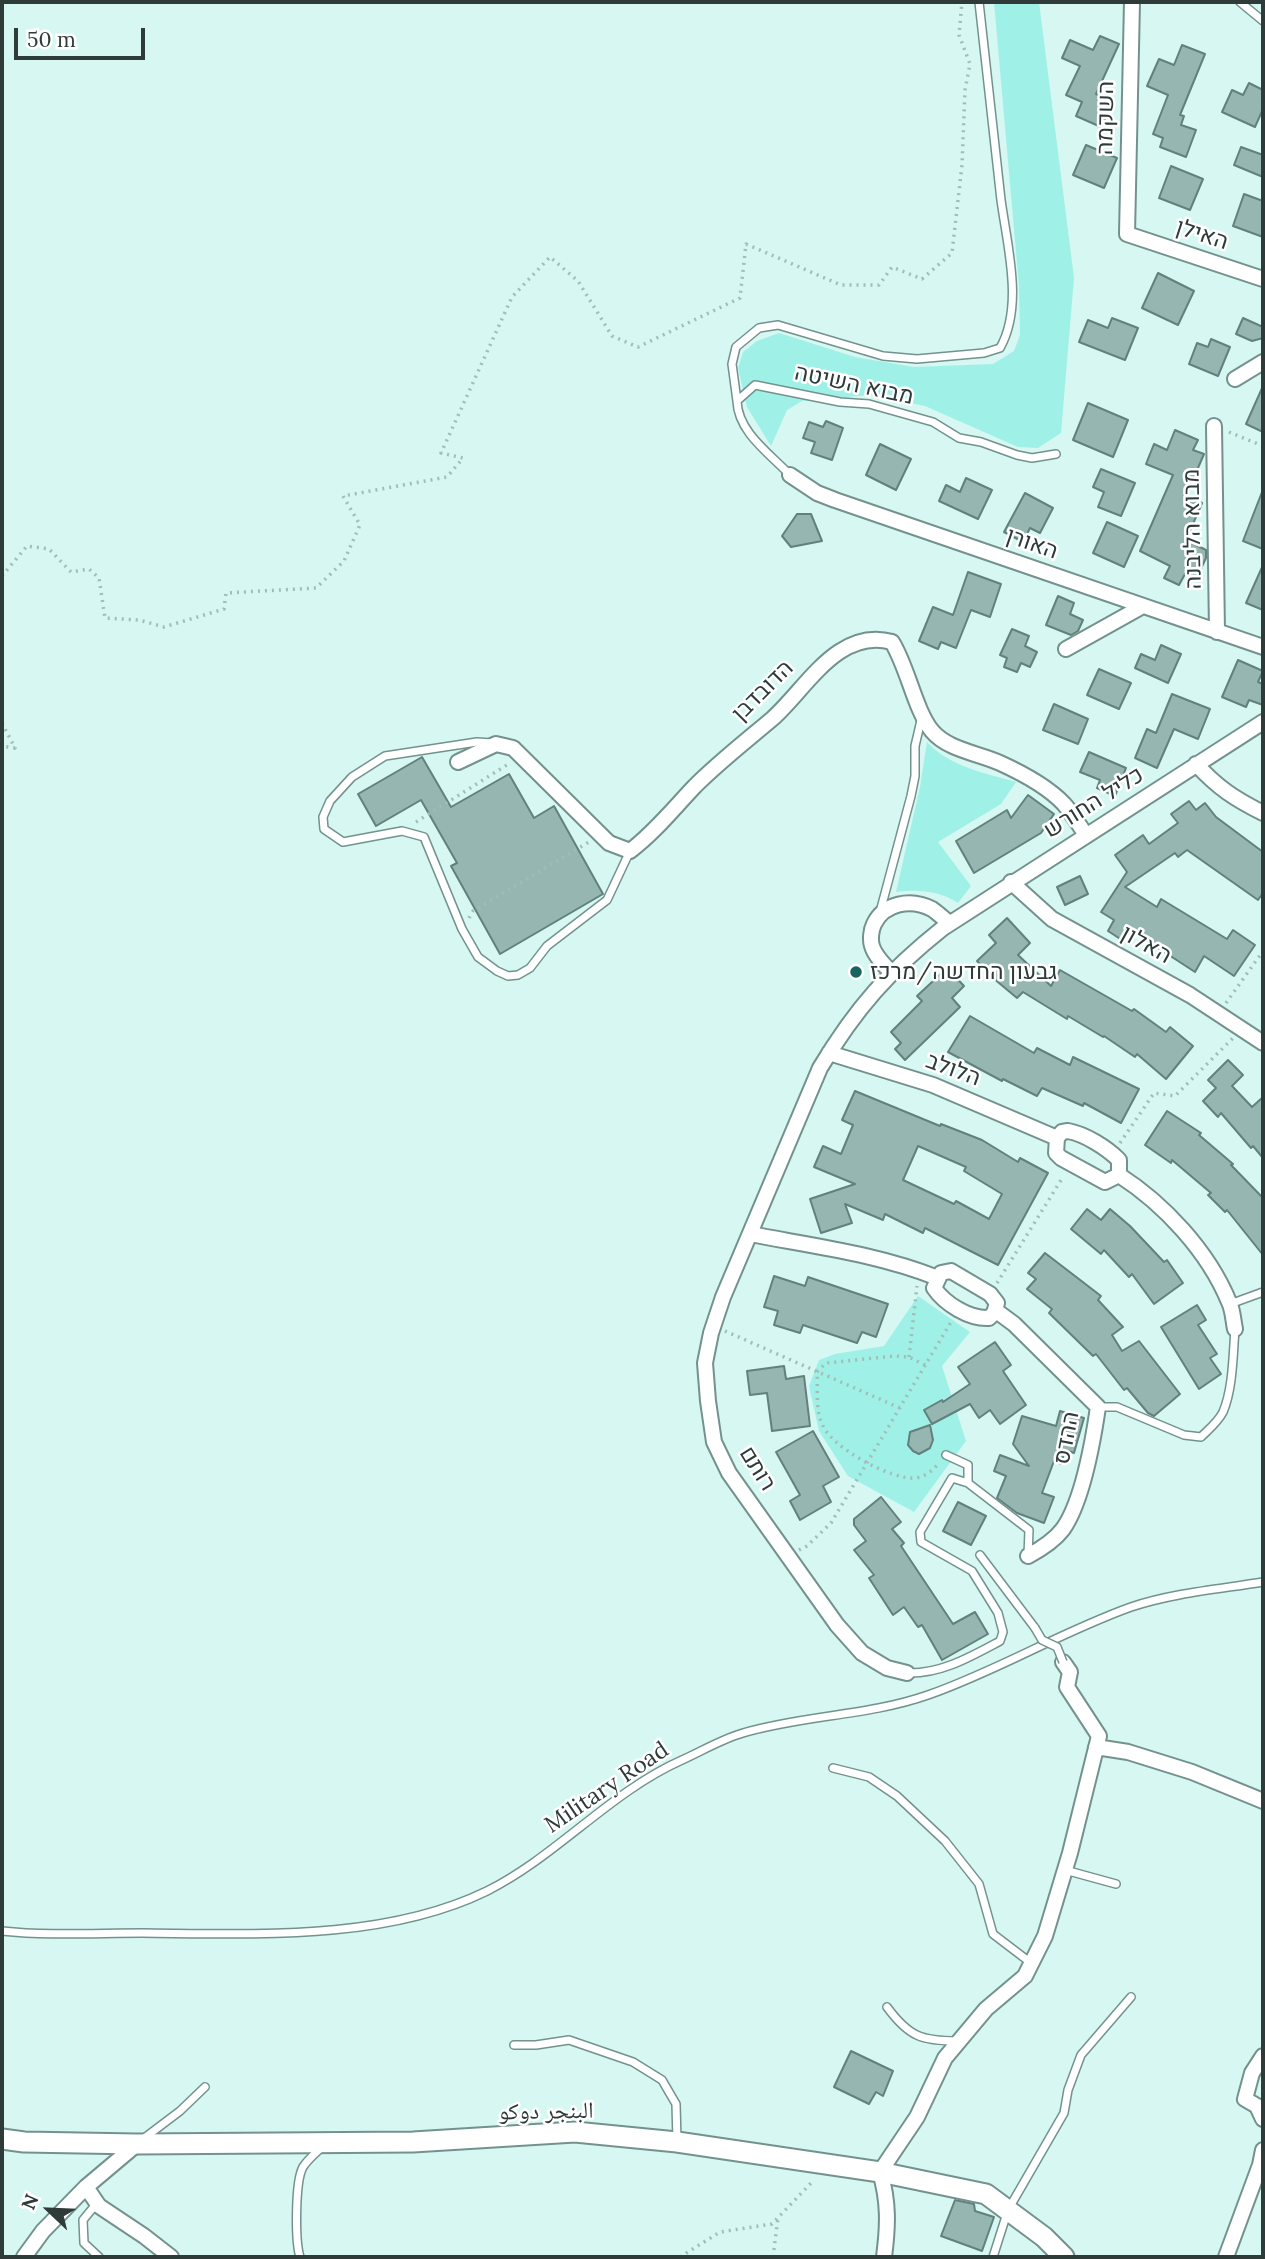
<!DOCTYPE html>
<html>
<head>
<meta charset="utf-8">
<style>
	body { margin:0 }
	#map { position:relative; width:1265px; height:2259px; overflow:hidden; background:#d6f7f2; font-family:Lora,serif }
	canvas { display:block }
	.frame { position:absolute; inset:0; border:4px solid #2e3b39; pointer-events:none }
	.north { position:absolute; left:14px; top:2175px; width:70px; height:70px; -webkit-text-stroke:5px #fff; paint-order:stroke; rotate:293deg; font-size:19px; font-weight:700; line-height:28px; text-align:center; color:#2e3b39 }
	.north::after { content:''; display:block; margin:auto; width:24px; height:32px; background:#2e3b39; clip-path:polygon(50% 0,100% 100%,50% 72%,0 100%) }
	.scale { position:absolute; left:14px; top:28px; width:131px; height:32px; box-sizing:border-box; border:4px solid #2e3b39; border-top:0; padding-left:9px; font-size:21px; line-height:24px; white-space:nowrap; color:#2e3b39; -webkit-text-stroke:5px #fff; paint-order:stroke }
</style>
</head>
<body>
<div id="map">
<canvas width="1265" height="2259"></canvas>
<div class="frame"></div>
<div class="north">N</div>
<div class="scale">50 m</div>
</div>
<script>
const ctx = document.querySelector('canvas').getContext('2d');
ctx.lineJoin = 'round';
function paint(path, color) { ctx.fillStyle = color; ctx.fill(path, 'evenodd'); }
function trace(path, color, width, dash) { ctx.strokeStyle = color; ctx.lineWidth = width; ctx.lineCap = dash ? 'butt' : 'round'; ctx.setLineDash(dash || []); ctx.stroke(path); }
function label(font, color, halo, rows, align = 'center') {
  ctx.font = font + ' Lora,"Noto Naskh Arabic",Heebo,serif'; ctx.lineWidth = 5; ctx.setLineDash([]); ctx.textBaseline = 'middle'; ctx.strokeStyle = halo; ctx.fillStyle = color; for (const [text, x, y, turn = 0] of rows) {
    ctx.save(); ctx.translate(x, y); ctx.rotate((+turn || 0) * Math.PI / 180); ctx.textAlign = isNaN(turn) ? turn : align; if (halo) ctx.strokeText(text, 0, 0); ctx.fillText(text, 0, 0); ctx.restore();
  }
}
paint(new Path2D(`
	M994,2H1039L1074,278L1061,433L1038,448L1018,447L925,406L870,395L802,401L787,410L771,446L747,407L738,368L743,352L757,341L779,333L855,357L914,367L993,364L1014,351L1020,335L1019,286Z
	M927,742C950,767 985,773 1016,782L1001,804L938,842L971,886L958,903C940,891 917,889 896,892L920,787Z
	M918,1296L970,1332L942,1366L966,1441L914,1512L848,1476L819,1431L809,1386L819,1360L835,1354L884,1346Z`), '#9ff1e7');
const building = new Path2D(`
	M1100,36L1119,44L1096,94L1113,102L1101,127L1076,116L1082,102L1066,95L1080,66L1062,58L1070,40L1093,50Z
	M1182,45L1205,54L1180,115L1184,116L1181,125L1196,130L1186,157L1160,147L1163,138L1153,134L1168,95L1147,86L1159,59L1174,65Z
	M1249,83L1263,90V109L1255,127L1222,112L1232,90L1243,95Z
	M1086,145L1117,158L1104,188L1073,175Z
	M1241,147L1263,155V177L1234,165Z
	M1171,166L1203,179L1190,210L1159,198Z
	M1244,194L1263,201V237L1233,226Z
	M1158,273L1194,291L1178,325L1142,308Z
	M1112,318L1138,328L1125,360L1079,342L1088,320L1108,328Z
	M1243,318L1263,327V338L1252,341L1236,334Z
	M1211,339L1230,347L1218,376L1189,364L1197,343L1208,347Z
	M1263,386V432L1246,424Z
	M1088,403L1128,420L1113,457L1073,440Z
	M826,421L843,428L832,460L811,453L815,442L803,438L809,422L823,427Z
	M1175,430L1198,440L1193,450L1204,454L1186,496L1202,503L1186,540L1206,550V558L1196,579L1185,574L1179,585L1164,578L1170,566L1140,551L1173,475L1146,464L1154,444L1167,450Z
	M880,444L911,459L896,490L866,475Z
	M1101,469L1135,483L1121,516L1098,507L1104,492L1093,487Z
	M966,478L992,490L978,519L939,501L946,485L960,492Z
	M1262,492H1263V549L1243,541Z
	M1025,493L1053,508L1040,533L1030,528L1023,542L1004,532Z
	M797,514H811L822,541L791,547L782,536Z
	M1107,522L1138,536L1124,567L1093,553Z
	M1263,565V610L1246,603Z
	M968,572L1001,584L990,617L971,610L956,648L941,642L938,649L919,641L933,607L953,615Z
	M1058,596L1074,603L1070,614L1083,620L1078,631L1071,635L1046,625Z
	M1012,629L1029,636L1025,646L1037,652L1030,667L1021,663L1017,672L1004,667L1007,658L1000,655Z
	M1161,645L1181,654L1168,683L1135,668L1141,654L1155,660Z
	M1238,660L1263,671L1258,682L1263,684V705L1249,700L1246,707L1222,697Z
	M1099,669L1131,683L1119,709L1087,695Z
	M1172,694L1210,709L1198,739L1174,729L1157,768L1135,758L1147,729L1156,733Z
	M1054,704L1088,719L1078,744L1043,730Z
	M1089,752L1126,768L1115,796L1097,788L1100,780L1080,772Z
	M422,757L451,807L509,774L534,818L554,806L603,894L500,954L451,866L457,863L421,800L376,826L358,794Z
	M1028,795L1054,814L1041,833L974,873L956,841L1007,810L1011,818Z
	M1189,801L1196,810L1205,803L1216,817L1263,852V893L1258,900L1187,850L1178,857L1175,853L1125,887L1157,907L1161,899L1227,939L1233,930L1255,945L1234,976L1204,956L1195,972L1135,933L1128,944L1108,931L1114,920L1101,912L1127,872L1115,855L1143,835L1149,844L1178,823L1171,814Z
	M1080,876L1088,894L1065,905L1057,887Z
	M1007,918L1030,943L1018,955L1051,986L1060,970L1132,1011L1134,1009L1166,1032L1170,1027L1193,1046L1166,1079L1137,1054L1135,1057L1104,1036L1103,1037L1068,1016L1067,1019L1023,992L1017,998L993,978L977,961L996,943L989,935Z
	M947,968L964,986L952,998L960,1007L905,1060L895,1049L901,1043L891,1032L922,1001L917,996Z
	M970,1016L1034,1053L1037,1048L1070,1065L1073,1057L1139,1089L1121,1123L1084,1103L1083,1106L1042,1088L1037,1096L1003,1079L1002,1081L948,1052Z
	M1228,1060L1243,1075L1232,1086L1252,1107L1263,1097V1158L1253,1146L1251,1148L1221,1113L1218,1117L1203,1101L1216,1088L1208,1080Z
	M855,1091L940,1126L941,1124L982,1140L1018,1162L1020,1158L1048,1173L998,1265L925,1228L923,1233L885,1214L883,1220L845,1204L852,1223L821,1233L810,1199L855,1184L814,1167L823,1146L841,1154L853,1125L842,1120ZM918,1146L966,1167L964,1171L1002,1194L989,1219L956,1201L954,1204L903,1180Z
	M1167,1111L1201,1133L1199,1135L1233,1164L1231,1165L1263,1198V1255L1227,1210L1225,1212L1208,1195L1211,1193L1172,1160L1171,1163L1145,1145Z
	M1087,1209L1101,1220L1110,1209L1130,1226L1164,1262L1167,1260L1183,1283L1154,1304L1132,1274L1129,1277L1104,1250L1101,1254L1071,1229Z
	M1045,1253L1101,1296L1098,1300L1123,1327L1112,1335L1122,1351L1139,1341L1180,1394L1154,1416L1148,1413L1127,1388L1124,1390L1096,1354L1093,1356L1049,1313L1052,1309L1027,1289L1036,1279L1028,1273Z
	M774,1276L805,1286L808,1277L888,1304L876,1337L862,1332L857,1343L803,1325L800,1333L774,1325L778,1311L764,1307Z
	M1197,1305L1206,1320L1198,1325L1217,1354L1210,1358L1221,1374L1199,1389L1161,1327Z
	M995,1342L1011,1365L1003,1371L1026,1405L1000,1424L990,1410L979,1418L970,1404L932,1424L924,1410L942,1400L943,1402L970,1384L958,1367Z
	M784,1366L786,1379L804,1376L810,1426L772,1431L767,1393L750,1395L747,1371Z
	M1060,1411L1084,1418L1074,1453L1065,1450L1061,1464L1054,1461L1042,1493L1054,1497L1044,1523L1017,1513L997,1498L1006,1476L994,1471L1000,1455L1029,1466L1013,1444L1022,1416L1056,1426Z
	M930,1425L933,1440L930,1448L919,1454L913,1451L908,1445L910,1432Z
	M813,1431L839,1477L823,1486L831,1502L800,1520L790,1501L800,1495L776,1452Z
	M881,1497L901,1522L892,1529L904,1543L901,1546L953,1624L975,1612L988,1634L942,1660L922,1625L918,1627L904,1607L893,1615L869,1578L874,1575L854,1550L866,1541L854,1525V1519Z
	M958,1502L986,1516L971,1545L943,1531Z
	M851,2051L893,2071L883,2096L876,2092L869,2104L834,2087Z
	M955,2200L974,2204L975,2211L994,2217L982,2251L941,2236Z`);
paint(building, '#96b6b1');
trace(building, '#62807c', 2);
const lane = new Path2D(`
	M1240,2L1263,21
	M737,401L732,364L736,347L759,328L778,325L883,356L917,359L984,353L1000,348C1024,306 1007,245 1001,200C994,134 986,68 979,2
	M790,475C769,453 738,432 737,401L755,385L840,402L869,404L933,422L959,438L981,442L1017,455L1032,458L1056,454
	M492,743L477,742L385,756L352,777L330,801L323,817L324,829L343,842L402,831L424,837L462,929L478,957L497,971L508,976L518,975L530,968L547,946L607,900L630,851
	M880,912L911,796L915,776V746L922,716
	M1230,1304L1263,1292
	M1098,1407H1117L1184,1435L1201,1437C1209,1429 1218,1422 1223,1412C1233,1389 1233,1354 1235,1329
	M946,1455L968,1465V1483
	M980,1555L1035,1628
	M907,1673C941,1674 970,1657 1000,1641L1003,1632L998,1613L972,1571L921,1542L920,1532L952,1478L968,1483L1029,1530L1028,1556
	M833,1768L869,1777L897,1796L945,1841L979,1884L993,1934L1031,1963
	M1065,1870L1116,1884
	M2,1931C48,1936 96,1933 143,1933C254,1934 385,1941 487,1891C557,1856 610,1792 682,1760C702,1751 722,1739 743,1733C804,1715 868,1716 928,1695C997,1671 1061,1632 1131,1607C1173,1593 1220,1589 1263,1582
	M887,2007C909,2037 922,2041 958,2041
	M514,2045H536L569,2040L633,2062L662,2080L676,2104L677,2141
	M143,2139L180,2111L205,2087
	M97,2203L83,2220L84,2243L99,2257
	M300,2257C295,2241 295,2181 303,2167C308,2159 317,2152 323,2146
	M993,2257L1008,2210L1064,2113L1068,2090L1081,2055L1131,1997`);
const street = new Path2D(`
	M1132,2L1127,234L1263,279
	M1235,379L1263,362
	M1214,426L1217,632
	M790,475L817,493L835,500L1263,647
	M1066,649L1143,606
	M458,762L496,744L513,748L609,843L630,851C655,832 674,808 695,786C719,762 746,741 772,719C806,689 838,627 892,642C908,668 915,710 932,731C948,750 978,753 1000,763C1022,773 1047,786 1064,804C1072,813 1079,825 1086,835
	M1196,764C1218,788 1235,799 1263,813
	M1011,882L1052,919L1190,995L1263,1043
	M892,973C884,965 875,956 872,946C870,940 871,930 874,924C884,903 911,898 932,909C938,913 944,919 949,923
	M829,1053L933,1085L1057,1138
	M1068,1131C1085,1134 1107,1148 1119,1160V1175L1105,1182L1061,1158L1056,1153L1057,1138L1062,1132Z
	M1119,1175C1164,1204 1208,1251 1229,1302C1233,1310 1233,1320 1235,1329
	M750,1234C813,1246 878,1254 938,1278
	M951,1271L990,1294L997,1303L994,1313L989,1318C969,1319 945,1304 934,1288L941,1273Z
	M995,1310L1014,1324L1098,1407C1093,1441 1082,1502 1063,1529C1054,1541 1041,1549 1028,1556
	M907,1673L887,1668L862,1653L837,1625L729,1473L714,1442L708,1401L705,1363L711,1333L723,1297L820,1068C856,1008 889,971 943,928L1263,722
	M1096,1747L1128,1752L1192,1772L1263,1801
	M1263,2056L1252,2073L1245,2099L1257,2106L1263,2119
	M137,2144L86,2187L99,2206L144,2236L171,2257
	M24,2257L43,2231L86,2187
	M884,2257C888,2226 889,2202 880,2172L917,2117L945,2058L986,2009L1025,1976L1045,1936L1070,1853L1099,1736L1067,1687L1070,1672L1063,1662
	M1226,2257L1260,2165L1263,2150`);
const secondary = new Path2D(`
	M2,2139L24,2142L137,2144L413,2142L575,2132L677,2142L880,2172L986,2194L1044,2237L1064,2257`);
trace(lane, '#73928e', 10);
trace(street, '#73928e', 18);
trace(secondary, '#73928e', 23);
trace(new Path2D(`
	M1229,432L1263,446
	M2,576L27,546L49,549L71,572L89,569L99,578L105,618L139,620L164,627L224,609L226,593L316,588L344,561L360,525L343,496L447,477L463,458L441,453L512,297L550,257L578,281L612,336L638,347L740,298L746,244L841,285H879L892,267L922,279L952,253L962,165L965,90L970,64L959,35L962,2
	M2,723L15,748L2,746
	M416,822L510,763
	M469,918L473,911L589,842
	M1226,1003L1263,951
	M1120,1143L1154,1093L1175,1096L1233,1038
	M997,1283L1063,1177
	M725,1331L900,1408
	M909,1357L917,1286
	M925,1365L909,1357L894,1356L826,1363L817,1372C818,1388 815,1411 823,1426C833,1448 891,1480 915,1478C925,1477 932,1471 938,1464
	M799,1550L807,1546L831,1523L951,1322
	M680,2257L720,2232L772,2224L813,2181
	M773,2257L778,2218`), '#a2bcb8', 3.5, [2, 5]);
trace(lane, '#fff', 7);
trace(street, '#fff', 14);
trace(secondary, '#fff', 19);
const laneBridge = new Path2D(`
	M1035,1628L1042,1640L1057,1647L1063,1662`);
trace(laneBridge, '#73928e', 10, []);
trace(laneBridge, '#fff', 7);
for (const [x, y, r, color] of [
	[856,972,7,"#18645e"]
]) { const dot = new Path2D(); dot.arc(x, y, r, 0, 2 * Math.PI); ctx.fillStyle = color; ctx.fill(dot); trace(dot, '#fff', 2.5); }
label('23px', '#2e3b39', '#fff', [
	["השקמה",1106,118,-89],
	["האילן",1202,235,18],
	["מבוא השיטה",854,385,12],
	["מבוא הליבנה",1193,529,-91],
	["האורן",1032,544,19],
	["הדובדבן",763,691,-45],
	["כליל החורש",1094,803,-32],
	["האלון",1146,945,29],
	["הלולב",953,1070,20],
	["ההדס",1067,1438,-79],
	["רותם",757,1469,58],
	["Military Road",607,1788,-34],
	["البنجر دوكو",546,2112,-1]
]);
label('23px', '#2e3b39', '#fff', [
	["גבעון החדשה/מרכז",870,972]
], 'left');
</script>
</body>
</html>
